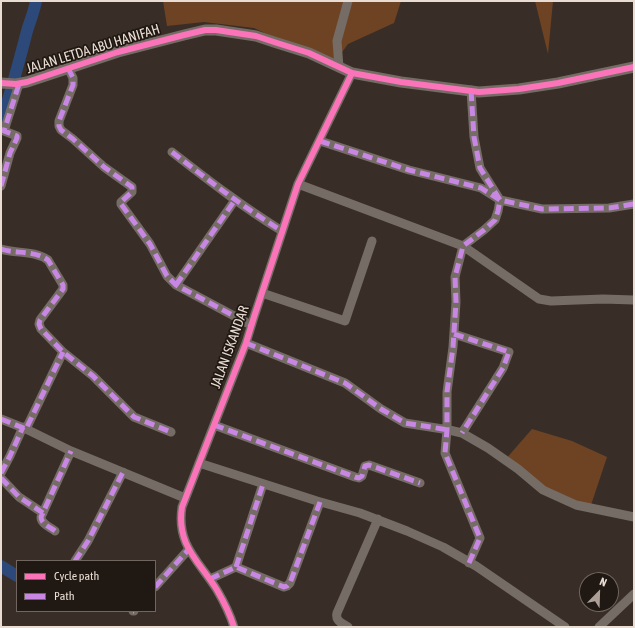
<!DOCTYPE html>
<html>
<head>
<meta charset="utf-8">
<style>
	body { margin:0 }
	#map { position:relative; width:635px; height:628px; overflow:hidden; background:#392e27; font-family:"Asap Condensed",sans-serif }
	canvas { display:block }
	.frame { position:absolute; inset:0; border:2px solid #e8dcd3; pointer-events:none }
	.legend { position:absolute; left:16px; top:560px; width:140px; height:52px; box-sizing:border-box; background:#201812; border:1px solid #70665f; margin:0; padding:5px 7px; list-style:none; font-size:12px; color:#e8dcd3 }
	.legend li { display:flex; align-items:center; gap:8px; height:20px }
	.legend b { width:20px; border:1px solid #70665f }
	.north { position:absolute; left:579px; top:572px; width:40px; height:40px; box-sizing:border-box; background:#201812; border:1px solid #70665f; border-radius:50%; rotate:23deg; font-size:11px; font-weight:700; line-height:16px; text-align:center; color:#e8dcd3 }
	.north::after { content:''; display:block; margin:auto; width:14px; height:18px; background:#ab9f97; clip-path:polygon(50% 0,100% 100%,50% 72%,0 100%) }
</style>
</head>
<body>
<div id="map">
<canvas width="635" height="628"></canvas>
<div class="frame"></div>
<ul class="legend">
<li><b style="height:5px;background:#fb73b8"></b>Cycle path</li>
<li><b style="height:5px;background:#c787e3"></b>Path</li>
</ul>
<div class="north">N</div>
</div>
<script>
const ctx = document.querySelector('canvas').getContext('2d');
ctx.lineJoin = 'round';
function paint(path, color) { ctx.fillStyle = color; ctx.fill(path, 'evenodd'); }
function trace(path, color, width, dash) { ctx.strokeStyle = color; ctx.lineWidth = width; ctx.lineCap = dash ? 'butt' : 'round'; ctx.setLineDash(dash || []); ctx.stroke(path); }
function label(font, color, halo, rows, align = 'center') {
  ctx.font = font + ' "Asap Condensed",sans-serif'; ctx.lineWidth = 3.5; ctx.setLineDash([]); ctx.textBaseline = 'middle'; ctx.strokeStyle = halo; ctx.fillStyle = color; for (const [text, x, y, turn = 0] of rows) {
    ctx.save(); ctx.translate(x, y); ctx.rotate((+turn || 0) * Math.PI / 180); ctx.textAlign = isNaN(turn) ? turn : align; if (halo) ctx.strokeText(text, 0, 0); ctx.fillText(text, 0, 0); ctx.restore();
  }
}
paint(new Path2D(`
	M163,1H401L394,23L348,44L334,63L284,42L254,28L204,22L167,26Z
	M535,1H553L548,54Z
	M532,429L572,441L607,457L590,508L543,490L505,460Z`), '#6d4324');
trace(new Path2D(`
	M1,122C11,92 19,62 27,31C30,21 34,12 36,1
	M1,566L17,576`), '#2c4979', 12);
trace(new Path2D(`
	M339,67L337,41L348,1
	M68,68L73,78V85L59,121V126L61,130L73,139L104,167L132,187V192L121,202V204L150,244L167,276L176,285L251,325
	M320,141L409,170L481,188L500,200L542,209L609,208L634,204
	M172,152C208,180 243,207 282,231
	M298,184L463,246L539,299L551,301L603,299L634,300
	M1,186L10,153L17,138V136L4,131L19,84
	M1,249C16,254 34,250 48,260L63,285V289L40,320L39,324L41,329L63,352L93,376L134,417L171,432
	M176,285L235,200
	M262,293L345,321L372,241
	M454,334L509,352L503,368L462,433
	M246,343L345,383L381,409L405,423L449,430L462,433L488,448L518,469L543,490L576,505L634,517
	M1,419L26,429L71,451L185,498
	M214,425L355,477L359,478L362,476L365,466L369,465L420,483
	M26,429L63,352
	M199,463L317,501L360,513L407,531L443,547L476,566L565,627
	M1,473L10,456L23,427
	M1,478L19,497L43,513
	M55,531C50,527 41,524 41,517L71,451
	M75,561L88,541L123,472
	M469,563L480,538L445,453L447,430V392L453,347L456,302L455,277L463,246L484,230L495,220L498,211L500,200L480,168L474,137L471,90
	M236,567L263,484
	M210,579L236,567L284,587L287,586L290,583L320,502
	M155,587L189,549
	M133,611H134
	M234,627C230,614 224,602 217,590C199,561 176,545 182,507L246,343L254,317L294,196L298,184L352,73
	M348,627C342,623 335,621 337,613L378,519
	M599,627L634,594`), '#756c66', 9);
trace(new Path2D(`
	M1,83L16,84L27,82L118,52L184,35L205,30H216L256,36L274,42L309,53L352,73L401,82L479,92L519,89L558,83L634,67`), '#756c66', 11);
trace(new Path2D(`
	M68,68L73,78V85L59,121V126L61,130L73,139L104,167L132,187V192L121,202V204L150,244L167,276L176,285L251,325
	M320,141L409,170L481,188L500,200L542,209L609,208L634,204
	M172,152C208,180 243,207 282,231
	M1,186L10,153L17,138V136L4,131L19,84
	M1,249C16,254 34,250 48,260L63,285V289L40,320L39,324L41,329L63,352L93,376L134,417L171,432
	M176,285L235,200
	M454,334L509,352L503,368L462,433
	M246,343L345,383L381,409L405,423L449,430
	M1,419L26,429L63,352
	M214,425L355,477L359,478L362,476L365,466L369,465L420,483
	M1,473L10,456L23,427
	M1,478L19,497L43,513
	M55,531C50,527 41,524 41,517L71,451
	M75,561L88,541L123,472
	M469,563L480,538L445,453L447,430V392L453,347L456,302L455,277L463,246L484,230L495,220L498,211L500,200L480,168L474,137L471,90
	M236,567L263,484
	M210,579L236,567L284,587L287,586L290,583L320,502
	M155,587L189,549
	M133,611H134`), '#c787e3', 5, [10, 5]);
trace(new Path2D(`
	M1,83L16,84L27,82L118,52L184,35L205,30H216L256,36L274,42L309,53L352,73L401,82L479,92L519,89L558,83L634,67
	M234,627C230,614 224,602 217,590C199,561 176,545 182,507L246,343L254,317L294,196L298,184L352,73`), '#fb73b8', 6);
label('14px', '#e8dcd3', '#201812', [
	["JALAN LETDA ABU HANIFAH",93,49,-17],
	["JALAN ISKANDAR",230,347,-70]
]);
</script>
</body>
</html>
